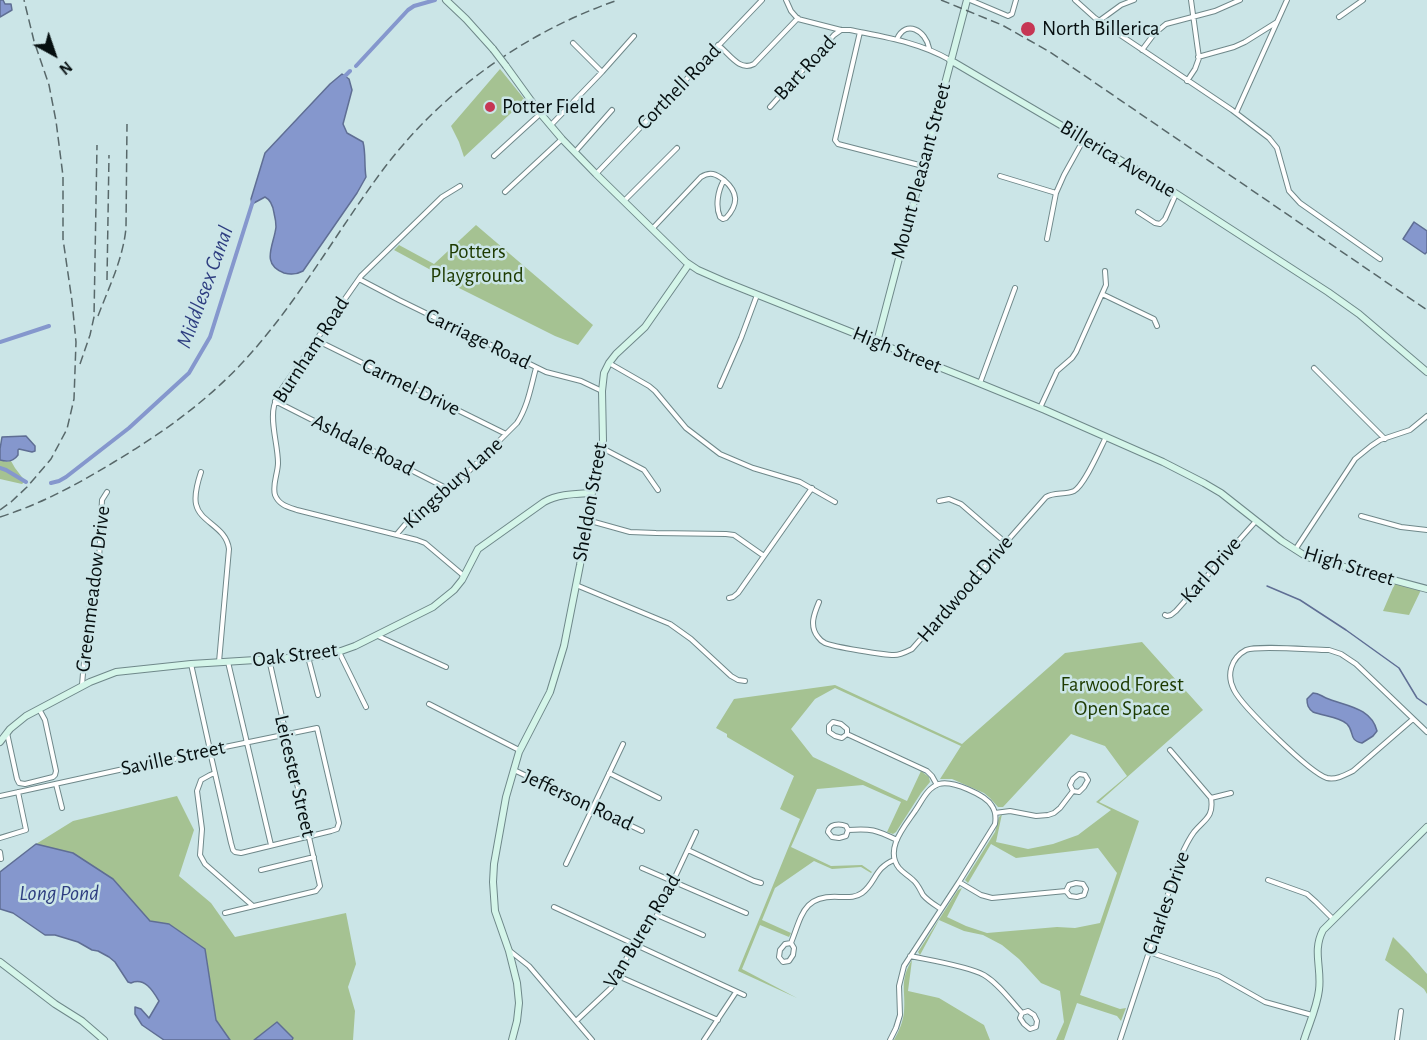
<!DOCTYPE html>
<html>
<head>
<meta charset="utf-8">
<style>
	body { margin:0 }
	#map { position:relative; width:1427px; height:1040px; overflow:hidden; background:#cbe5e7; font-family:"Alegreya Sans",sans-serif }
	canvas { display:block }
	.north { position:absolute; left:24px; top:24px; width:60px; height:60px; -webkit-text-stroke:4px #cbe5e7; paint-order:stroke; rotate:140deg; font-size:16px; font-weight:700; line-height:24px; text-align:center; color:#060f10 }
	.north::after { content:''; display:block; margin:auto; width:21px; height:27px; background:#060f10; clip-path:polygon(50% 0,100% 100%,50% 72%,0 100%) }
</style>
</head>
<body>
<div id="map">
<canvas width="1427" height="1040"></canvas>
<div class="north">N</div>
</div>
<script>
const ctx = document.querySelector('canvas').getContext('2d');
ctx.lineJoin = 'round';
function paint(path, color) { ctx.fillStyle = color; ctx.fill(path, 'evenodd'); }
function trace(path, color, width, dash) { ctx.strokeStyle = color; ctx.lineWidth = width; ctx.lineCap = dash ? 'butt' : 'round'; ctx.setLineDash(dash || []); ctx.stroke(path); }
function label(font, color, halo, rows, align = 'center') {
  ctx.font = font + ' "Alegreya Sans",sans-serif'; ctx.lineWidth = 5; ctx.setLineDash([]); ctx.textBaseline = 'middle'; ctx.strokeStyle = halo; ctx.fillStyle = color; for (const [text, x, y, turn = 0] of rows) {
    ctx.save(); ctx.translate(x, y); ctx.rotate((+turn || 0) * Math.PI / 180); ctx.textAlign = isNaN(turn) ? turn : align; if (halo) ctx.strokeText(text, 0, 0); ctx.fillText(text, 0, 0); ctx.restore();
  }
}
paint(new Path2D(`
	M500,69L525,100L464,157L459,142L451,126Z
	M476,225L593,325L578,345L555,336L445,281L440,275L394,250L399,245L434,264Z
	M0,460L7,462L11,461L15,468L25,481L22,484L0,479Z
	M1395,583L1421,590L1409,615L1383,611Z
	M1142,642L1203,710L1099,802L1139,821L1080,995L1120,1009L1126,1008L1121,1021L1117,1016L1077,1003L1064,1040H1056L1064,1022L1060,991L1041,983L1019,959L1002,945L983,935L964,931L939,920L920,955L918,952L958,890L962,888L947,917L966,926L987,933L1057,927L1075,928L1100,923L1117,873L1098,848L1016,858L991,844L968,883L965,880L995,832L999,817L1002,814L996,842L1028,849L1053,844L1078,835L1111,810L1096,802L1127,776L1105,746L1071,734L1003,807H998L990,798L984,793L952,779H940L961,746L835,688L815,699L791,729L813,757L907,801L921,771L929,777L930,782L921,793L896,832L893,834L887,832L901,802L863,785L817,789L791,847L831,866L862,865L872,872L871,873L861,867L832,869L814,861L775,888L762,920L791,933L789,937L760,925L742,969L797,998L738,971L800,819L780,809L794,776L727,737V734L716,728L734,699L835,685L962,744L1065,653Z
	M177,796L194,830L179,876L211,903L235,937L346,913L356,964L348,987L355,1011L353,1040H292L293,1038L277,1022L254,1040H230L216,1020L205,949L169,924L150,921L113,879L73,853L36,844L73,821Z
	M1393,937L1409,953L1427,974V994L1424,989L1385,960Z
	M912,960L908,991L939,998L984,1025L990,1040H894C899,1031 903,1022 904,1012C906,991 899,981 912,960Z`), '#a5c292');
const water = new Path2D(`
	M0,0H3L5,4H11L12,10L0,17Z
	M342,74L349,79L352,90L343,124L347,133L363,142C366,154 364,165 366,177L357,193L303,271C296,275 291,275 284,273C260,264 274,245 276,227C276,222 275,217 274,213C273,206 271,200 265,197L252,204L251,199L265,153L330,84Z
	M1414,222L1427,231V252L1425,254L1403,239Z
	M26,436L35,446V451L32,452L19,449L18,450V455C13,462 7,462 0,460V449L2,437Z
	M1313,693C1319,693 1321,696 1326,698C1345,706 1371,707 1377,731L1373,736L1362,743C1348,740 1355,732 1347,724C1340,717 1323,716 1313,712C1308,708 1307,705 1307,699Z
	M36,844L73,853L113,879L150,921L169,924L205,949L216,1020L230,1040H164L142,1025L135,1014V1007L141,1009L149,1018L159,1001C153,991 145,977 131,983L128,982L115,962L109,957L98,951L92,950L78,942L55,935H45L13,913L0,909V872Z
	M277,1022L293,1038L292,1040H254Z`);
paint(water, '#8597cd');
trace(water, '#5f6e94', 1.5);
trace(new Path2D(`
	M1267,586L1300,600L1346,630L1399,668L1417,698L1427,705`), '#5f6e94', 1.5);
trace(new Path2D(`
	M356,66L408,10L414,6L435,0
	M342,79L350,71
	M0,342L49,326
	M0,468L6,470L26,482
	M51,483L59,481L66,477L129,428L189,373L210,337L253,201`), '#8597cd', 4);
const street = new Path2D(`
	M786,0L791,11L798,19L841,30H850C884,37 919,42 950,60
	M970,0L1008,16L1012,14L1016,0
	M1075,0L1095,18L1232,110L1269,138L1277,148L1289,191L1300,203L1380,259
	M1339,17L1363,0
	M1099,21L1121,5L1134,0
	M860,32L835,140L838,144L923,166
	M897,39C906,19 926,31 929,48
	M573,43L602,72
	M718,45C729,53 739,72 754,64L798,18
	M1142,50L1154,34L1166,24L1215,11L1240,0
	M1198,57L1234,47L1245,42L1277,22
	M1187,81L1195,69L1199,58L1191,0
	M770,107L834,35L841,30
	M1236,113L1287,0
	M551,125L602,72L634,36
	M575,152L612,110
	M494,156L540,114
	M596,174L762,0
	M1000,176L1056,193
	M460,186L442,197L361,276L279,393C277,397 275,402 274,406C270,423 278,445 278,463C278,473 272,485 275,495C279,505 288,507 297,510L417,540L425,543L464,576
	M505,192L562,139
	M624,201L677,148
	M1138,212L1155,223L1160,224L1165,219L1176,194
	M653,228L701,177C710,171 716,174 724,180C718,190 715,206 720,217L723,219L726,218C739,204 738,192 724,180
	M1047,239L1056,193L1064,175L1084,139
	M359,279L399,300L546,372L581,381L602,391
	M1102,294L1154,319L1157,326
	M316,340L506,434
	M609,363L649,386L655,391L686,428L720,454L753,468L800,482L835,502
	M1314,368L1385,439
	M980,383L1015,288
	M720,386L741,338L757,295
	M275,401L450,490
	M1040,408L1057,371L1072,358L1076,352L1106,285L1105,271
	M602,448L644,470L658,490
	M201,472C198,481 194,494 196,504C200,523 226,526 229,549L219,662
	M939,501L949,499L961,504L1006,543
	M1361,516L1401,527L1427,530
	M587,520L630,532L656,533L726,534L734,535L764,556
	M397,534L408,521L443,497L517,423C528,406 531,386 536,368
	M1295,550L1355,459L1371,446L1380,440L1410,430L1427,416
	M576,585L670,624L691,639L731,676L738,680L745,681
	M729,598L733,597L738,593L812,488
	M819,602C814,614 809,626 818,637C820,640 823,642 825,643C834,647 884,655 894,655C901,655 906,652 912,649L1046,497C1054,492 1065,495 1074,491C1084,486 1100,449 1106,437
	M1165,615L1167,616L1171,615L1176,611L1256,521
	M378,636L446,667
	M339,652L366,707
	M308,657L318,695
	M228,662L271,845
	M82,685L88,614C90,602 96,592 98,581L102,500L107,492
	M429,704L519,750
	M1413,719L1353,771C1345,775 1336,780 1327,778C1310,773 1242,706 1234,690C1226,675 1231,658 1246,650C1257,645 1313,650 1329,650L1341,654L1356,664L1427,732
	M7,733L17,779L19,783L25,784L53,777L55,775L56,771L45,720L39,709
	M847,734L842,738L835,736L829,732V726L833,722L841,724L847,729V734L927,771L932,776L937,785
	M514,770L642,831
	M215,773L210,775L201,780L197,791L202,829L200,855L205,864L253,906
	M609,773L659,798
	M56,784L62,808
	M0,796L128,768L166,761L220,748L317,728L339,823L337,829L331,831L241,853L235,852L233,850L231,843L211,756L210,750L191,664
	M1211,798L1231,793
	M995,813L1010,811L1036,816L1048,815L1054,813L1060,808L1073,791L1079,792L1084,787L1088,780L1085,775L1079,774L1073,779L1070,785L1073,791
	M848,830L846,836L839,838L832,837L828,832C829,824 839,823 846,826L848,830C871,828 876,830 897,840
	M0,838L26,830L18,792
	M688,850L754,881L761,883
	M0,852L1,859
	M566,864L623,744
	M642,868L746,913
	M261,870L314,857
	M1268,880L1307,894L1316,902L1333,919
	M959,882L981,895L992,898L1066,891L1070,896L1077,897L1084,895L1086,889L1083,884L1076,883L1069,885L1066,891
	M554,907L744,995
	M225,913L316,891L320,886L269,659
	M657,915L703,935
	M791,943L794,948L793,955L789,961L783,962L779,957L780,950L785,944L791,943C802,915 803,895 839,897C847,897 855,898 862,893C876,883 874,868 894,860
	M510,951L529,966L592,1040
	M1149,952L1219,976L1265,1002L1312,1015
	M910,956C929,960 968,966 984,975C999,984 1010,1000 1022,1013L1020,1018L1024,1024L1030,1029L1036,1027L1037,1021L1034,1015L1028,1011L1022,1013
	M618,976L718,1020
	M576,1021L611,988L635,942L656,917L661,907L696,832
	M704,1040L736,992
	M890,1040L896,1028L900,1015L899,986L904,966L959,882L995,824C996,818 996,812 992,806C986,795 952,780 939,784C927,788 922,801 915,811C905,826 884,849 899,868C903,873 908,875 913,880C918,884 920,890 923,895C928,901 935,905 941,909
	M1120,1040L1180,858C1184,849 1188,840 1194,832C1205,819 1214,817 1211,798L1170,750
	M1397,1040L1401,1011`);
const secondary = new Path2D(`
	M446,0L466,19L493,49
	M950,60L1166,187L1328,292L1359,314L1427,372
	M506,66L540,113L562,139L596,174L686,262L698,270L723,281L969,379L1045,410L1163,462L1204,483L1221,493L1282,541L1307,557L1427,589
	M877,342L967,0
	M0,742L10,729L26,716L90,682L116,672L191,664L320,656L341,651L355,646L433,607L454,590L462,580L478,549L544,502C558,494 575,494 592,493
	M0,962L55,1004L82,1021L104,1040
	M512,1040L517,1021L519,1003L517,983L509,951L495,911L493,882L494,864L506,797L519,752L550,692L564,646L580,565L590,498L600,462L603,441L602,391L604,373L609,363L616,354L645,327L689,264
	M1304,1040C1309,1024 1317,1007 1319,990C1322,968 1312,951 1323,930L1427,827`);
trace(street, '#6f888a', 6);
trace(secondary, '#6f888a', 8);
trace(street, '#fff', 4);
trace(secondary, '#d4f5e9', 6);
trace(new Path2D(`
	M941,0L1002,25L1050,52L1427,310
	M107,280L109,155
	M98,316C109,287 123,259 126,228L127,124
	M80,364L90,335L94,317L97,145
	M0,510L11,502L27,487L51,459L67,429L74,399L76,342L72,301L63,239V176L56,121L49,85L34,41L24,0
	M0,517C41,504 78,484 114,462C161,434 206,402 243,362C297,304 335,234 382,171C441,92 525,32 618,0`), '#58686a', 1.5, [9, 4.5]);
const secondaryBridge = new Path2D(`
	M493,49L506,66`);
trace(secondaryBridge, '#6f888a', 8, []);
trace(secondaryBridge, '#d4f5e9', 6);
for (const [x, y, r, color] of [
	[1028,29,8,"#c63654"],
	[490,107,6,"#c63654"]
]) { const dot = new Path2D(); dot.arc(x, y, r, 0, 2 * Math.PI); ctx.fillStyle = color; ctx.fill(dot); trace(dot, '#cbe5e7', 2); }
label('21px', '#060f10', '#cbe5e7', [
	["North Billerica",1042,29],
	["Potter Field",502,107]
], 'left');
label('21px', '#060f10', '#cbe5e7', [
	["Bart Road",805,68,-47],
	["Corthell Road",679,87,-46],
	["Billerica Avenue",1118,159,31],
	["Mount Pleasant Street",921,171,-75],
	["Carriage Road",478,339,26],
	["Burnham Road",311,350,-57],
	["High Street",897,350,22],
	["Carmel Drive",411,387,26],
	["Ashdale Road",363,445,27],
	["Kingsbury Lane",453,483,-42],
	["Sheldon Street",590,502,-80],
	["High Street",1349,566,17],
	["Karl Drive",1211,570,-49],
	["Greenmeadow Drive",93,589,-83],
	["Hardwood Drive",965,589,-49],
	["Oak Street",295,655,-7],
	["Saville Street",173,758,-12],
	["Leicester Street",295,776,77],
	["Jefferson Road",578,800,25],
	["Charles Drive",1166,903,-71],
	["Van Buren Road",642,931,-59]
]);
label('21px', '#1d3a00', '#cbe5e7', [
	["Potters",477,252],
	["Playground",477,276],
	["Farwood Forest",1122,685],
	["Open Space",1122,709]
]);
label('italic 22px', '#2e3e80', '#cbe5e7', [
	["Middlesex Canal",205,287,-70],
	["Long Pond",59,893]
]);
</script>
</body>
</html>
